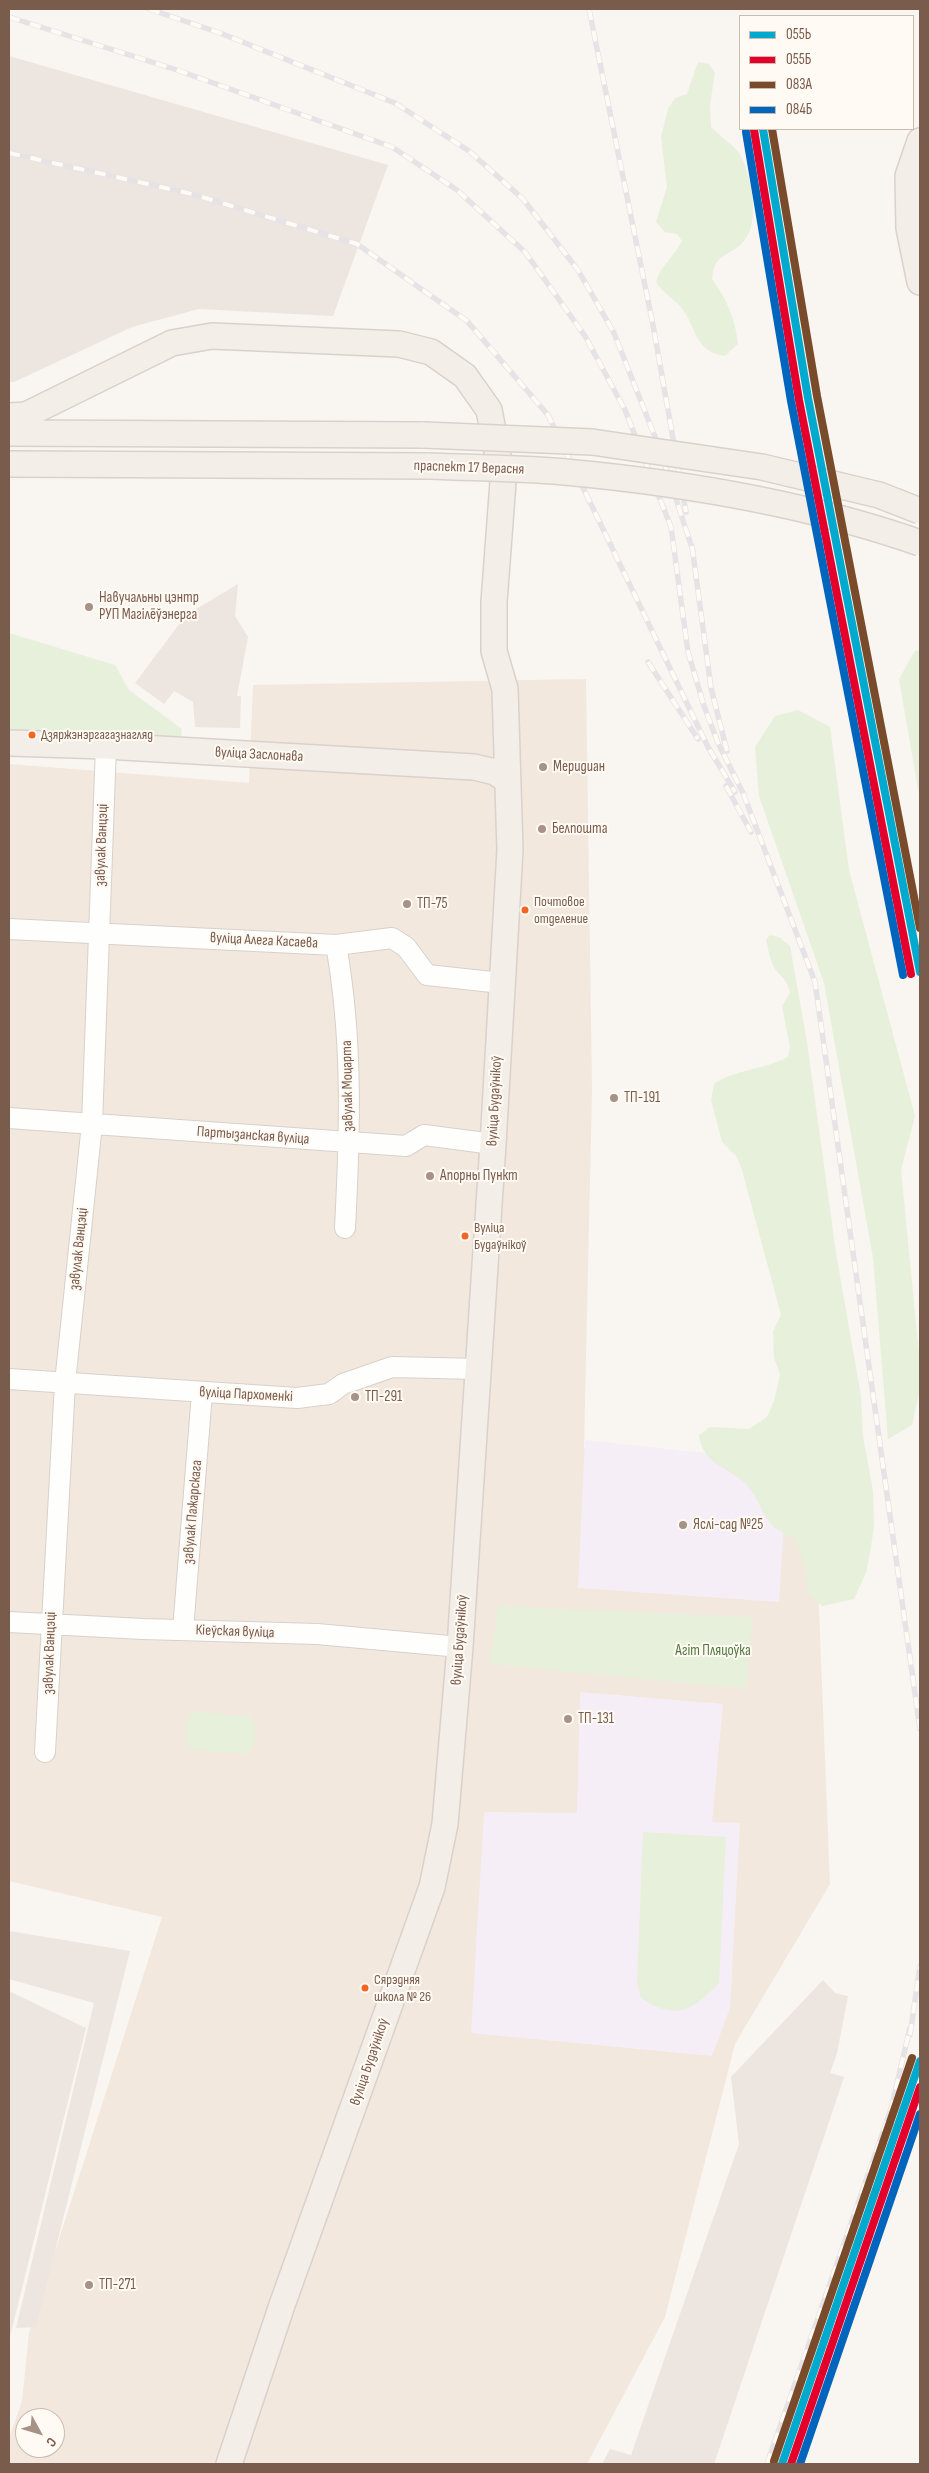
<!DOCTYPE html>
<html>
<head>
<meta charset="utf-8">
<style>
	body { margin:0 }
	#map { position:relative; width:929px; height:2473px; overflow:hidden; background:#f9f5f0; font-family:"Sofia Sans Condensed",sans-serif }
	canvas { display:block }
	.frame { position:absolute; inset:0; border:10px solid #7a5c4d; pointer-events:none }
	.legend { position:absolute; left:739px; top:15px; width:175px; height:115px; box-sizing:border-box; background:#fffaf3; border:1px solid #cabbb1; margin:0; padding:6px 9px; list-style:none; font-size:15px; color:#7a5c4d }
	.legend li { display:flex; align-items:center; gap:10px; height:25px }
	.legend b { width:25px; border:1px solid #cabbb1 }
	.north { position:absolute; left:15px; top:2408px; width:50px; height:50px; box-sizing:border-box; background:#fffaf3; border:1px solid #cabbb1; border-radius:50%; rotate:129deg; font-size:14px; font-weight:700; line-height:20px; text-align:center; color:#7a5c4d }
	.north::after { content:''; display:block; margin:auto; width:18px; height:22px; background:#a69286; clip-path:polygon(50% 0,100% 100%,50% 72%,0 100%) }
</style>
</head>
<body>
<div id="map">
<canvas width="929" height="2473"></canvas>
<div class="frame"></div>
<ul class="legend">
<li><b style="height:6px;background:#00a9ce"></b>055Ь</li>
<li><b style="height:6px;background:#e4002b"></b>055Б</li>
<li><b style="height:6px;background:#7a4b2a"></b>083А</li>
<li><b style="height:6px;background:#0065bd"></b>084Б</li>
</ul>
<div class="north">С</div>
</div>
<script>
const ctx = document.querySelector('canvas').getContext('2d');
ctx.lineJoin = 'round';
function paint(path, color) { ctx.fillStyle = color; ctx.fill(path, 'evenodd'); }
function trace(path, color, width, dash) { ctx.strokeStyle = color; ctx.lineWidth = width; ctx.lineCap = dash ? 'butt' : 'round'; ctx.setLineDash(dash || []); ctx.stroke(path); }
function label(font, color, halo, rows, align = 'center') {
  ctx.font = font + ' "Sofia Sans Condensed",sans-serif'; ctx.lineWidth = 4; ctx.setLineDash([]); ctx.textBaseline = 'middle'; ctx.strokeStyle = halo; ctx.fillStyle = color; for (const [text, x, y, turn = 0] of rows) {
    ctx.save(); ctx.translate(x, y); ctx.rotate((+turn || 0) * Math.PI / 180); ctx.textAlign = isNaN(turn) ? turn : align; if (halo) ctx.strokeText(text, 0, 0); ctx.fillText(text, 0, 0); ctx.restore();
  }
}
paint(new Path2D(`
	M586,679L592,1090L584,1448L813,1460L830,1884L735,2044L665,2317L587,2464H9V2438L22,2401L29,2333L162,1917L9,1881V764L249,783L253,685ZM25,2418H55V2448H25Z`), '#f2e8de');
paint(new Path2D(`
	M9,56L388,165L333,316L199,309L132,327L14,382H9Z
	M238,584L235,616L248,637L237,696H241L240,728L195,727L193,702L174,691L164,704L135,683L186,615Z
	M9,1931L130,1951L36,2327L16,2328L94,2003L9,1979Z
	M823,1980L835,1993L848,1996L837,2053L830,2073L844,2077L714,2464H602L610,2449L631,2455L739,2144L731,2077Z
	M9,1991L86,2028L9,2341Z`), '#ede5e0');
paint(new Path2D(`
	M585,1440L788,1462L779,1602L578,1588Z
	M580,1692L723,1704L712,1822L740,1823L730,2008L712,2056L471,2033L484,1812L577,1813Z`), '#f6eef6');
paint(new Path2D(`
	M698,62L709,64L715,73L710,104L711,127C719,135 732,144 739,153C751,173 761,222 744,241C729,258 714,252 712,279C727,300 735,318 738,344L725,356C691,351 698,324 678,304C670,296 662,292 656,282C660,266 674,257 682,241L677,234L665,232L656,222L667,187L661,137L668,109L675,98L687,94Z
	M9,633L115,665L129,690L182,729L180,745L9,729Z
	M920,650V801L899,679L915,651Z
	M798,710L830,727L849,870L915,1116L901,1170L920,1364V1389L912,1425L888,1439L873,1258L824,983L759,796L755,747L775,716Z
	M770,935L779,937L790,946L807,1042L836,1253L861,1396L863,1436L873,1491L874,1527L870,1553L866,1573L854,1599L822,1606L808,1593L806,1572L796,1540C789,1535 779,1532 773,1526C762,1516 758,1496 746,1484C727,1466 703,1465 699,1435L710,1427L749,1429L767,1417L774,1401L780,1375L774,1358L773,1331L781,1315L742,1170L737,1157L722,1142L711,1100L714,1084C736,1069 764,1070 788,1057L790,1047L782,1006L790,993C786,974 778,978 772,963C769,956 768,947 766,940Z
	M498,1606L753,1617L746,1689L490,1664Z
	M194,1712L251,1716C258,1726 256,1745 248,1754L194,1750L186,1743L187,1720Z
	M643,1832L726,1837L719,1983C692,2011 676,2021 641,1998L637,1983Z`), '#e7f0db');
const minor = new Path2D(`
	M9,929L336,945L392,938L406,947L427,975L502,983
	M336,945C353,1039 350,1133 345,1228
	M9,1118L406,1146L424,1135L493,1144
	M9,1379L297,1398L329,1394L343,1384L392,1367L478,1369
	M9,1622L143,1629L317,1634L460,1647
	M183,1630L202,1393
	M45,1752L65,1383L92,1124L106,746`);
const major = new Path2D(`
	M920,141L908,176L909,228L920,282
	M9,416L26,415L172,343L212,336L399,344L431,352L465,376L489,410L503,482L494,602V651L505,689L510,850L493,1144L460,1647L445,1824L432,1887L282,2305L229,2464
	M9,433L424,435
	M9,464L429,466
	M9,743L106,746L474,767L495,772L507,780`);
trace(minor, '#d7d1cb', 22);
trace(major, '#dad1cc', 28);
trace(minor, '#fefefd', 20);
trace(major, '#f3eee8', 25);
const rail = new Path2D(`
	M149,9L220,33L395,103L469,151L523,199L578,270L614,333L659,447L693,551
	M589,9L653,325L686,512
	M9,17L177,70L392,147L457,190L525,252L585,336L625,410L671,527L688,652L704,706L718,743L743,793L815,982L920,1729
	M9,153L192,194L357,244L467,321L548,415L708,747L735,792
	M692,546L711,688L727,751
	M648,662L698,739
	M726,786L751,832
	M910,2035L920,1966
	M891,2146L901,2097
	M767,2464L891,2109L910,2028
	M795,2464L920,2099`);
trace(rail, '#e6e3e7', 5.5);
trace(rail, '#fffaf3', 4, [11]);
const majorBridge = new Path2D(`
	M424,435L592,442L762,467L879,495L920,511
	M429,466C474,468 520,468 565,472C685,483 806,503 920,543`);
trace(majorBridge, '#dad1cc', 28, []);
trace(majorBridge, '#f3eee8', 25);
trace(new Path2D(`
	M763,129L808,398L920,972
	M782,2464L920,2061`), '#00a9ce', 8);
trace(new Path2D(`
	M754,130L799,400L911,974
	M791,2464L920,2087`), '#e4002b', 8);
trace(new Path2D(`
	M772,129L817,396L920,928
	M774,2461L912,2058`), '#7a4b2a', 8);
trace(new Path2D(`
	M746,132L791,401L903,975
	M800,2464L920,2114`), '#0065bd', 8);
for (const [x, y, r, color] of [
	[89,607,5,"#a69286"],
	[32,735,4.5,"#f26522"],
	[543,767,5,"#a69286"],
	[542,829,5,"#a69286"],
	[407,904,5,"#a69286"],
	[525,910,4.5,"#f26522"],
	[614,1098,5,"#a69286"],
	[430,1176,5,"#a69286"],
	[465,1236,4.5,"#f26522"],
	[355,1397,5,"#a69286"],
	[683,1525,5,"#a69286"],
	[568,1719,5,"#a69286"],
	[365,1988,4.5,"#f26522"],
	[89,2285,5,"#a69286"]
]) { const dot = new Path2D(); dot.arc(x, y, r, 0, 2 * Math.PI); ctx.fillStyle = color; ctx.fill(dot); trace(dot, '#fffaf3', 2); }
label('14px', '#7a5c4d', '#fffaf3', [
	["Дзяржэнэргагазнагляд",41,735],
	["Почтовое",534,902],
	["отделение",534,919],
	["Вуліца",474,1228],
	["Будаўнікоў",474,1245],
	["Сярэдняя",374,1980],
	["школа № 26",374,1997]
], 'left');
label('15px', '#7a5c4d', '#fffaf3', [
	["праспект 17 Верасня",469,468,2],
	["вуліца Заслонава",259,755,3],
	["завулак Ванцэці",102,845,-88],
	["вуліца Алега Касаева",264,941,3],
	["завулак Моцарта",348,1086,-91],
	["вуліца Будаўнікоў",495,1101,-87],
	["Партызанская вуліца",253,1136,4],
	["завулак Ванцэці",79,1249,-84],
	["вуліца Пархоменкі",246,1395,3],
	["завулак Пажарскага",193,1512,-85],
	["Кіеўская вуліца",235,1632,2],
	["вуліца Будаўнікоў",460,1640,-86],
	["завулак Ванцэці",50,1653,-88],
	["вуліца Будаўнікоў",370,2062,-71]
]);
label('15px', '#7a5c4d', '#fffaf3', [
	["Навучальны цэнтр",99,598],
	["РУП Магілёўэнерга",99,615],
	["Меридиан",553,767],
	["Белпошта",552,829],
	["ТП-75",417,904],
	["ТП-191",624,1098],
	["Апорны Пункт",440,1176],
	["ТП-291",365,1397],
	["Яслі-сад №25",693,1525],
	["ТП-131",578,1719],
	["ТП-271",99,2285]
], 'left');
label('15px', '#537a41', '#fffaf3', [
	["Агіт Пляцоўка",713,1651]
]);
</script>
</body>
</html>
